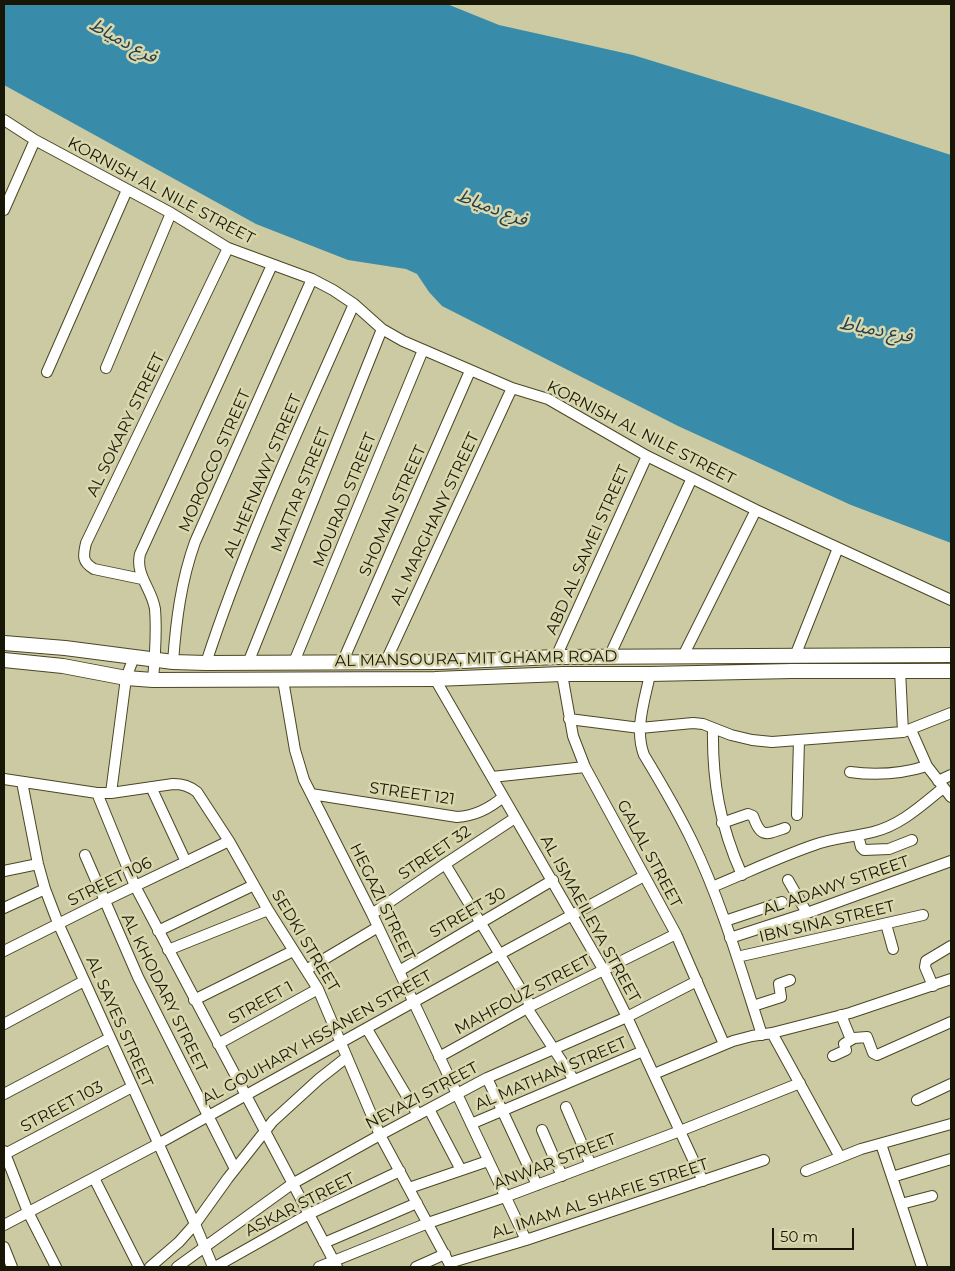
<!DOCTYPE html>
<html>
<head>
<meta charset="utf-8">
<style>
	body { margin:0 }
	#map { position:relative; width:955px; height:1271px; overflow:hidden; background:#cccaa2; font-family:Montserrat,sans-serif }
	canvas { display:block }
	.frame { position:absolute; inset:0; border:5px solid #171607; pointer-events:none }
	.scale { position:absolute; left:772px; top:1228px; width:82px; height:22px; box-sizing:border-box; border:2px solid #171607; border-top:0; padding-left:6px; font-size:15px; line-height:18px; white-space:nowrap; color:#171607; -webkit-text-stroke:4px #d9d7ae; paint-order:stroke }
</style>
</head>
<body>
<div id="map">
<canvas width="955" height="1271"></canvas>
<div class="frame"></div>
<div class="scale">50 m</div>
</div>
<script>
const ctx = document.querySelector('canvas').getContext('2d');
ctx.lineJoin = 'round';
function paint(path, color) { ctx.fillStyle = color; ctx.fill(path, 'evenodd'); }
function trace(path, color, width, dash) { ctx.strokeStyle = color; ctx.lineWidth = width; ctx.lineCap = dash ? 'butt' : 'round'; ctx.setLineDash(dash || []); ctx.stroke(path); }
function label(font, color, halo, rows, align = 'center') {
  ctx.font = font + ' Montserrat,"Noto Sans Arabic",sans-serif'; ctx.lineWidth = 5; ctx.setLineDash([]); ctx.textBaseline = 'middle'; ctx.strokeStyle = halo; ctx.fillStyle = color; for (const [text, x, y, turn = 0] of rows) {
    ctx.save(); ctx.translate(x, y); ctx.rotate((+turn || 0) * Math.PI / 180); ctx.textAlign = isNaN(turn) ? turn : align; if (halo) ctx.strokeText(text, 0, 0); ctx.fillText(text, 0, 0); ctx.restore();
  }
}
paint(new Path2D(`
	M4,4H447L499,25L633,55L796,105L951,155V543L851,505L678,426L442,306L429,292L417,274L406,269L348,260L256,224L4,85Z`), '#398ca9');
const street = new Path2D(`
	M4,120L35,140L171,213L228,248L312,279L333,290L354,304L382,329L403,341L512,388L548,399L647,456L756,510L951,600
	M4,210L35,140
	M106,368L171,213
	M47,372L127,190
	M142,579L94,569C82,562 83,556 86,543L228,248
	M683,656L756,510
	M795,656L838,548
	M556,657L647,456
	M609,657L692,478
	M173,662C176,621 181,581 195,542L312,279
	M294,662L423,350
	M206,663C246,540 302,422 354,304
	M248,663L382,329
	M342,663L470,371
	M385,663L512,388
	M900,670L903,732
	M562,674L573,736L585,767L676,934L724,1044
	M650,674C645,700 634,729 644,755C661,783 678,812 692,841C722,903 741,970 762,1035
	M435,679L603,969L627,1017L703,1181
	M153,680C155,657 157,632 155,609C152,589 135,575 140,554L272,265
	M283,680L295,750L304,780L372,914L526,1240
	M569,719L640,728L693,723L703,724L731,735L752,740L772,742L903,732L951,713
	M713,728C712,781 720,826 742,875
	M911,730L927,766L951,797
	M850,772C878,776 901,774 927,766
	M492,777L585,767
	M4,779L97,793H111L173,784C183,784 189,786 197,792L229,841L268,910L318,989L380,1135L449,1263
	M938,781L951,775
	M22,782L38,864L45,889L58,923L195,1224L213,1267
	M151,787L186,862
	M97,793L135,886L337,1267
	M111,793L126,678L134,657
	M311,794L457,817C475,816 489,809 503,797
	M797,815L799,740
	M722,823L748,814L753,816C761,838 765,835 785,828
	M858,835L861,847L864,850L889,849L912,840
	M85,855L138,977L235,1169
	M445,864L531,1006
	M4,871L38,864
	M788,880L807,913
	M712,887C746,873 779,857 814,845C833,838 853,837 873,832C901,825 922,805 943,788
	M4,908L45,889
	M372,914L445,864L515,818
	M725,921L782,902
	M886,924L893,949
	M158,931L254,885
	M730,938L807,913L951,861
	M168,950L268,910
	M4,951L104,901L229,841
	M737,957L923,915
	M306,970L378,927
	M399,971L553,880
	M933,986L925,967L926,961L951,946
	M194,1000L293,951
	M753,1006L781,997L779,984L790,980
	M527,1008L574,1080
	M841,1015L850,1037L854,1038L867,1037L873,1053L877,1055L951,1022
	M4,1024L84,981
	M367,1029L418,1115
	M772,1033L840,1157
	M218,1044L318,989
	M833,1056L846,1050L844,1044L854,1038
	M439,1057L531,1006L676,934
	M654,1074L733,1041L752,1036L772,1033L850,1013L951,979
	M487,1078L537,1185
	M4,1094L110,1038
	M917,1100L951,1084
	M566,1107L591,1165
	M429,1109L461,1170
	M471,1124L643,1051
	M542,1130L562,1176
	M881,1144L922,1267
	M4,1151L28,1212L56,1267
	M5,1154L132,1087
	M806,1171L861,1149L951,1124
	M892,1177L951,1159
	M94,1178L139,1267
	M409,1188L488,1161
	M901,1204L932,1196
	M4,1225L158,1144L500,954L644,876
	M324,1243L417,1203
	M4,1247L12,1267
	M150,1267L179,1242L195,1224L228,1178L273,1121L319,1079L347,1057
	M177,1267L292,1184L380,1135L487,1078L627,1017L697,981
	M215,1267L309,1214L400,1171
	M319,1267L428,1223L505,1197L680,1131L800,1083
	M416,1267L445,1254
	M451,1267L449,1263L526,1240L764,1160`);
const secondary = new Path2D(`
	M4,643L65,648L173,662L206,663L439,662L556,657L951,655
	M4,660L63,666L126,678L153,680L435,679L562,674H650L792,671H951`);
trace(street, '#4a4724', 12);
trace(secondary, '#4a4724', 16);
trace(street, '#fff', 10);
trace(secondary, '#fff', 14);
label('16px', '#171607', '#d9d7ae', [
	["KORNISH AL NILE STREET",161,191,28],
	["AL SOKARY STREET",126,425,-64],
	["KORNISH AL NILE STREET",641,433,27],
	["MOROCCO STREET",215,461,-66],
	["AL HEFNAWY STREET",263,476,-67],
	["MATTAR STREET",301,490,-68],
	["MOURAD STREET",345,500,-68],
	["SHOMAN STREET",393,511,-66],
	["AL MARGHANY STREET",435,519,-65],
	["ABD AL SAMEI STREET",588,550,-66],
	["AL MANSOURA, MIT GHAMR ROAD",476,659,-1],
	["STREET 121",412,794,8],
	["STREET 32",435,853,-34],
	["GALAL STREET",649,854,62],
	["STREET 106",110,882,-26],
	["AL ADAWY STREET",836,886,-19],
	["HEGAZI STREET",382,902,64],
	["STREET 30",468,913,-30],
	["AL ISMAEILEYA STREET",590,919,61],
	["IBN SINA STREET",827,922,-13],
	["SEDKI STREET",305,941,59],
	["AL KHODARY STREET",164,993,64],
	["MAHFOUZ STREET",523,995,-28],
	["STREET 1",261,1003,-29],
	["AL SAYES STREET",119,1022,66],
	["AL GOUHARY HSSANEN STREET",317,1038,-29],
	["AL MATHAN STREET",551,1074,-23],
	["NEYAZI STREET",422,1096,-28],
	["STREET 103",62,1107,-28],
	["ANWAR STREET",555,1162,-21],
	["AL IMAM AL SHAFIE STREET",600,1199,-18],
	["ASKAR STREET",300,1205,-27]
]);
label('italic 18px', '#253f48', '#d9d7ae', [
	["فرع دمياط",123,41,29],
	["فرع دمياط",492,208,21],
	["فرع دمياط",876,330,11]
]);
</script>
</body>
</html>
